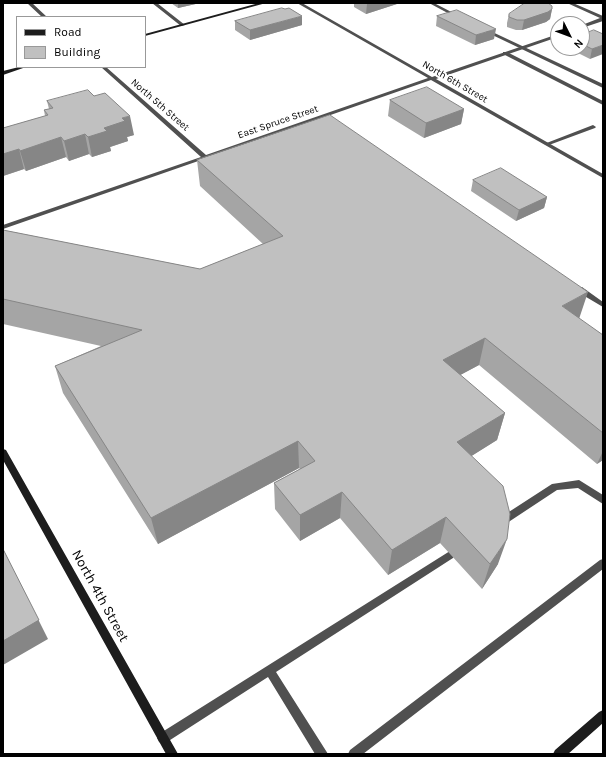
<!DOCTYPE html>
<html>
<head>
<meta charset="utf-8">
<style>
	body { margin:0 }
	#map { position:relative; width:606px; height:757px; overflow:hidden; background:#fff; font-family:Karla,sans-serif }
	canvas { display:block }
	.frame { position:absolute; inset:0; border:4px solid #000; pointer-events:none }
	.legend { position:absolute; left:16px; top:16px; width:130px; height:52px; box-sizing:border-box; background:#fff; border:1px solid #999; margin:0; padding:5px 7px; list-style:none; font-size:12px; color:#000 }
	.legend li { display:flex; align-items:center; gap:8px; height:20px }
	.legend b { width:20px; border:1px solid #999 }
	.north { position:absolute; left:550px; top:16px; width:40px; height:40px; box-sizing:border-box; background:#fff; border:1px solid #999; border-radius:50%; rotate:132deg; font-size:11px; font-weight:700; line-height:16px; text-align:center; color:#000 }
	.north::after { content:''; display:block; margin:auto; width:14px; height:18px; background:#000; clip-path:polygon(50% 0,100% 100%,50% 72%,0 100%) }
</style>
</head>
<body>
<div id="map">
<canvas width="606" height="757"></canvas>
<div class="frame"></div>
<ul class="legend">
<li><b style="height:5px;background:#1d1d1d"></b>Road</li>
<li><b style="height:11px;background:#c0c0c0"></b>Building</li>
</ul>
<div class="north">N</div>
</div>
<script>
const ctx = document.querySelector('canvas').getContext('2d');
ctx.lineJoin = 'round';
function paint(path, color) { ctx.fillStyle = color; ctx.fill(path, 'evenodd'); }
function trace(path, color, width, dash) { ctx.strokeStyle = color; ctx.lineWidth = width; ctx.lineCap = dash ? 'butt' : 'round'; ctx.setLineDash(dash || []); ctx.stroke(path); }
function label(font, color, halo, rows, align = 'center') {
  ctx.font = font + ' Karla,sans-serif'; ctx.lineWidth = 4; ctx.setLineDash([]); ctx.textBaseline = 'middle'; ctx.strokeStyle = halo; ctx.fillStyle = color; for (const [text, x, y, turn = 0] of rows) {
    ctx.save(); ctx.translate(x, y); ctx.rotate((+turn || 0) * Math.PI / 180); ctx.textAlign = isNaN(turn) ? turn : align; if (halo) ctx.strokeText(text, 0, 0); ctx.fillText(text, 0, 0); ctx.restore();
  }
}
paint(new Path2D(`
	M152,3H157L185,25L181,26Z
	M429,3H434L461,17L457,18Z
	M486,29L603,84V88L484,31V30Z
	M503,52H507L603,101V105L503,54Z
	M593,125L596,127L595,128L549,145L544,144Z
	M576,287H582L603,302V307L576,291L575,289Z
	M579,480L603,495V504L578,488L557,490L504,525L501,526L498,525L496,522L498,519L552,484Z
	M450,551L453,552L455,555L453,558L276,672L328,754H315L268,677L167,742L163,744L159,742L157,738L159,734Z
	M603,559V569L363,754H348L350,750L600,560Z`), '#505050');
paint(new Path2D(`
	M27,3H32L47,17H42Z
	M297,3H302L432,77L558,34V37L436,79L603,174V178L431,80L3,229V225L201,157L101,67H106L206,155L428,78Z
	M567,3H573L603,16V21L582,28V25L600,18Z`), '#505050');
paint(new Path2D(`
	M259,3H266L145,36V34Z
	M19,67H26L3,75V71Z
	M3,449L6,450L178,754H166L3,460Z
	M603,710V723L568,754H553L555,750L599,712Z`), '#1d1d1d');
paint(new Path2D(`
	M171,3H200L178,8Z
	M354,3H400L366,14L354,7Z
	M552,9L550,19L546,22L522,30H516L507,27V23L509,14Z
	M437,16L494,39L475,45L436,26Z
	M235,21L302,25L250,40L235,30Z
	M603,34L590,59L576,52L577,48H582V35Z
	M390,100L464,109L461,124L424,138L388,116Z
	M47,101L134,135L127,137L128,141L110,147L111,151L92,157L89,154L69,161L66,157L26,171L24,169L3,176V128L45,116L44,110L49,109Z
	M197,160L579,319L603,335V460L597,464L479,365L460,375L505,413L497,440L471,456L498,564L482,589L440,543L388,575L340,518L300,541L275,509L274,483L300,469L299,468L158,544L63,393L55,366L101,346L3,324V230L200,269L263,244L200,186Z
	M473,180L547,197L544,208L516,221L471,191Z`), '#a5a5a5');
paint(new Path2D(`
	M178,3H200L178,8Z
	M370,3H400L366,14L367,4Z
	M552,9L550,19L546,22L522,30L524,20Z
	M302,16V25L250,40V30Z
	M496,29L494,39L475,45L476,35Z
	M603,45V54L590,59L592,49Z
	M464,109L461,124L424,138L426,123Z
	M130,116L134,135L127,137L128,141L110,147L111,151L92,157L88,137L104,128L122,118Z
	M85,134L89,154L69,161L64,141Z
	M61,137L66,157L26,171L20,151Z
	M19,149L24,169L3,176V154Z
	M547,197L544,208L516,221L519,210Z
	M588,292L579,319L562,306Z
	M485,338L479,365L438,387L443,360Z
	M505,413L497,440L451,469L457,442Z
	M298,441L299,468L158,544L151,518Z
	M603,451V460L597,464Z
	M342,492L340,518L300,541V515Z
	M446,517L440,543L388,575L392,550Z
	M507,539L498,564L482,589L490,564Z
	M3,549L48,639L3,665Z`), '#868686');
const building = new Path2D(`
	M525,3H548L552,6V9L548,12L524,20H517L509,17V14Z
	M282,8L285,9L289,8L302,16L250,30L235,21Z
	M457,10L496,29L476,35L437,16Z
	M594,30L603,34V45L592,49L582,44V41L588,39L582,37V35Z
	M427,87L464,109L426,123L390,100Z
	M88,90L94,96L105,93L130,116L122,118L125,121L104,128L107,131L88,137L85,134L64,141L61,137L20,151L19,149L3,154V128L48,115L44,110L53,108L47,101Z
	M330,115L588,292L562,306L603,335V433L485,338L443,360L505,413L457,442L503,486L510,514L507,539L490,564L446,517L392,550L342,492L300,515L274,483L315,461L298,441L151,518L55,366L142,330L3,299V230L200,269L283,236L197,160Z
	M501,168L547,197L519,210L473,180Z
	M3,549L39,620L3,641Z`);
paint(building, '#c0c0c0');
trace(building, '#868686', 1);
label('10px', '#000', '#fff', [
	["North 6th Street",455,82,30],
	["North 5th Street",160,105,41],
	["East Spruce Street",278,122,-19]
]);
label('14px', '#000', '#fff', [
	["North 4th Street",100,596,61]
]);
</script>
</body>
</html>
